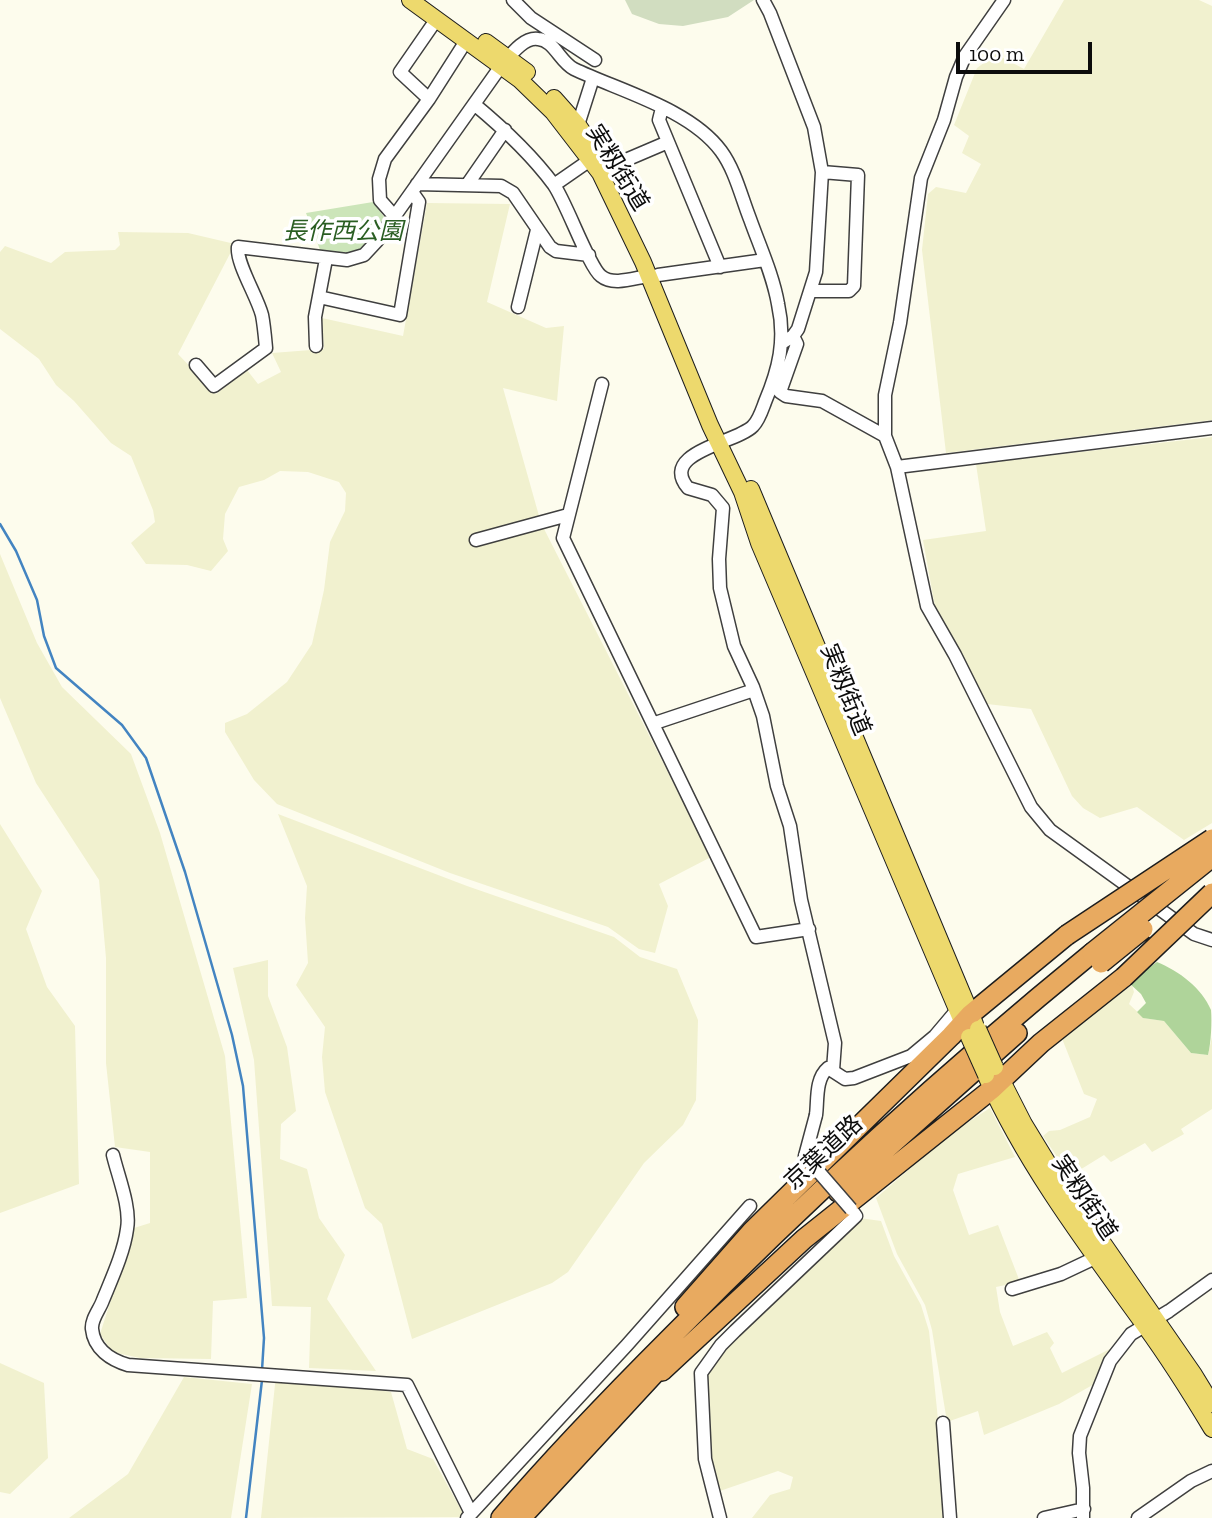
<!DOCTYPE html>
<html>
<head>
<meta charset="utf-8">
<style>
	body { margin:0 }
	#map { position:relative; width:1212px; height:1518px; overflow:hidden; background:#fdfced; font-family:"Zilla Slab",serif }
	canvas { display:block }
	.scale { position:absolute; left:956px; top:42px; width:136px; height:32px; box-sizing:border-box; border:4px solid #0c0c0c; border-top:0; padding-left:9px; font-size:21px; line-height:24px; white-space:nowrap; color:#0c0c0c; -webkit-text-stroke:5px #fff; paint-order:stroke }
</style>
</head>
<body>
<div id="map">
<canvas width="1212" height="1518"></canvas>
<div class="scale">100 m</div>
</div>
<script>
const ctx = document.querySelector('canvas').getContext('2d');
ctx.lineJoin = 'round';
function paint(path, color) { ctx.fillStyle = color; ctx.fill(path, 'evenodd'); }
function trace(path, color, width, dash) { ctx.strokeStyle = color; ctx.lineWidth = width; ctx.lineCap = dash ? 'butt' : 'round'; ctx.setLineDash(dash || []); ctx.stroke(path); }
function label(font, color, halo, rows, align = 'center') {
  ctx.font = font + ' "Zilla Slab","Noto Sans JP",serif'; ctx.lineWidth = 7; ctx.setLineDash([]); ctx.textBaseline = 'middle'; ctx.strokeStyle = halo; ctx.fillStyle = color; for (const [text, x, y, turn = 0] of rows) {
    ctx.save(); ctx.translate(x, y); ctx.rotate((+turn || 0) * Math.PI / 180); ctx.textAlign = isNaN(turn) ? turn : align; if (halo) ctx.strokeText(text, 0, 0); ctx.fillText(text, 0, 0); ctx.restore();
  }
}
paint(new Path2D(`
	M1064,0H1199L1212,6V420L946,453L922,250L928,194L936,187L966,193L981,164L962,153L969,136L954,125L977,68L996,54L1024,69Z
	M427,203L510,204L487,302L546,328L564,326L557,401L503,388L541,523L711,857L659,884L668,906L655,953L639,949L608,927L450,873L277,804L254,780L225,732V723L247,714L287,682L312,644L324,590L330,542L345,511L346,493L339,482L308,472L280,471L264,480L239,487L225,514L223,539L228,551L211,571L187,565L146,564L131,543L155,522L153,510L131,456L111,443L74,401L56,385L39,359L0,329V252L5,246L51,263L65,252L115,250L120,245L118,232L188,233L235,244L178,354L216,394L247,370L258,384L281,372L272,353L324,349L322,318L403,336Z
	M1212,437V823L1184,840L1137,807L1100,818L1083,808L1072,796L1031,709L987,704L935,607L923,540L986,531L976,464Z
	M0,554L37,643L62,687L131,754L160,833L225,1056L247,1298L213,1301L211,1359L140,1358L112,1352L100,1334L134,1228L150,1223V1152L115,1147L106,1063V958L99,880L36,783L0,698Z
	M278,814L467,886L614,937L640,957L677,969L698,1020L696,1100L683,1125L644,1163L568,1272L552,1283L412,1339L382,1224L365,1208L325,1092L322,1057L325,1027L296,985L308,963L305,918L307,886Z
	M0,824L42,891L26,929L47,987L75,1026L79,1184L0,1213Z
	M268,960V996L287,1047L296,1111L281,1124L280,1159L307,1169L319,1218L345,1255L327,1299L376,1371L309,1368L311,1307L272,1306L254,1060L233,968Z
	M1132,985L1134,992L1129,1004L1144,1018L1164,1021L1191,1053L1208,1055L1212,1037V1109L1181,1129L1184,1134L1152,1152L1145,1143L1111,1162L1104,1155L1070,1176L1043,1136L1049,1131L1060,1130L1090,1117L1097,1099L1084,1094L1061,1036Z
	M990,1108L1015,1157L958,1174L953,1190L969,1235L998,1225L1020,1282L996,1287L1000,1312L1013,1346L1047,1332L1054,1343L1050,1348L1062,1373L1116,1346L1096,1383L1059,1404L984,1435L978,1411L947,1422L932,1330L925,1305L897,1254L876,1198L950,1134Z
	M860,1218L881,1221L894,1256L921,1305L929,1331L948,1518H752L770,1495L790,1489L793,1477L778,1471L717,1492L708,1459L704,1373L730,1340Z
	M0,1363L44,1383L48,1458L10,1494L0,1492Z
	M276,1375L391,1392L407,1449L433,1459L465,1517L261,1518Z
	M184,1377L252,1384L231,1518H69L128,1474Z`), '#f1f1cf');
paint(new Path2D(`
	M373,202L385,218C382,226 379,231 373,237C355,258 348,257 322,255L306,213Z`), '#cce5b9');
paint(new Path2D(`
	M1157,962C1179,971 1202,988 1211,1010C1212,1022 1211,1043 1208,1055L1191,1053L1164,1021L1143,1018L1137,1012L1146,1003L1141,994L1128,982Z`), '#afd49a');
paint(new Path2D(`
	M625,0H754L728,17L683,26L659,24L632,14Z`), '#d1ddc0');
trace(new Path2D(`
	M0,524L16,551L37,600L44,636L56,668L122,725L146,758L185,872L232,1035L243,1086L264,1338L262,1370
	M246,1518L262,1380`), '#4384c1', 2.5);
const minor = new Path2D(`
	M513,0L531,18L595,60
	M763,0L770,13L814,127L822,172L816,272L798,329L793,336L782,343
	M1004,0L965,56L956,77L944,120L921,178L900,323L885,395V436L897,467L927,606L955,655L1031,807L1050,830L1194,934L1212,940
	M429,99L400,72L436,20
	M474,104C503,128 531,154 554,185C567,204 589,267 601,276C613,286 634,278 648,276
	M662,108L659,120L720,267
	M578,125L593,78
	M607,168L668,142
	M417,184L501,186L513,193L550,247L556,251L589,255
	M467,185L505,130
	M554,185L590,160
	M395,217L380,200L379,179L385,159L429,99L466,41
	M658,275L765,260
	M811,291H849L854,286L858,175L822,172
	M319,297L400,315L419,202L412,192
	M518,307L537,230
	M793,336L797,344L780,392L786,396L822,401L885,436
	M316,346L315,317L326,259
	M196,365L214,386L266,348C265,337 264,325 262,315C257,296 236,263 238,247L347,260L364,255L377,241L501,66C510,56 523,37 538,39C554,40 560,62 574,69C620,91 690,109 721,151C735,170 741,196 750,219C760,247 773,275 778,304C786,340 779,369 765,402C762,410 759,420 753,426C737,443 658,452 688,488L712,495L723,508L719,559L720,588L734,646L753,687L763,716L777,786L790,826L801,900L835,1043L833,1070
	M602,384L563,538L756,937L809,929
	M897,467L1212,428
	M476,540L568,515
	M655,723L754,690
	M816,1115C818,1100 815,1079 828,1068L845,1079L854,1078L911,1056L935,1036L957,1010
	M113,1155C118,1176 131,1208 127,1229C124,1252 112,1278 103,1300C100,1309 91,1319 92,1329C94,1349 111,1360 128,1365L407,1385L471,1513
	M1012,1289L1061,1274L1097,1257
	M943,1423L950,1518
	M467,1518L627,1345L750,1206
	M720,1518L705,1459L701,1373L721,1345L735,1331L856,1216L851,1209
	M1044,1518L1084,1509
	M1083,1518V1488L1079,1453L1080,1436L1110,1361L1131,1334L1169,1311L1212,1280
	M1138,1518L1191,1481L1212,1471`);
const major = new Path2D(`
	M410,0L520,80L553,112L600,173L643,262L710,425L742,492L759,543L967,1033
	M486,42L527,72
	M554,98L578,125L604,163
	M751,489L975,1024
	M997,1071L1024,1124L1049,1165L1193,1373L1212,1404
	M987,1078C1027,1167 1088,1247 1145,1326C1169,1359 1191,1394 1212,1429`);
const highway = new Path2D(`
	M838,1192L1017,1033
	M685,1307L752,1231L951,1036L971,1014L1067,935
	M662,1371L804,1239L992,1089L1041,1043L1124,977
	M501,1518C555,1455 613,1395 672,1336C805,1201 945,1073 1092,953
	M521,1518L667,1360`);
trace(minor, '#3f3f3f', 15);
trace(major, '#1d1d1d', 18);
trace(highway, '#1d1d1d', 22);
trace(minor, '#fff', 12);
trace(major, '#edd96d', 16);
trace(highway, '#e8aa60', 19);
const minorBridge = new Path2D(`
	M816,1115L805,1156L851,1209`);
const majorBridge = new Path2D(`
	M978,1029L995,1067
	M969,1037L986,1075`);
const highwayBridge = new Path2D(`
	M1067,935L1212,839
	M1092,953L1212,857
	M1101,963L1143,929
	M1124,977L1212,893`);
trace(minorBridge, '#3f3f3f', 15, []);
trace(majorBridge, '#1d1d1d', 18, []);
trace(highwayBridge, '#1d1d1d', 22, []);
trace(minorBridge, '#fff', 12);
trace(majorBridge, '#edd96d', 16);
trace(highwayBridge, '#e8aa60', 19);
label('24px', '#0c0c0c', '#fff', [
	["実籾街道",617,168,58],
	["実籾街道",845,690,68],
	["京葉道路",824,1153,-43],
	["実籾街道",1084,1198,56]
]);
label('italic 24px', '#2a5e22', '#fff', [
	["長作西公園",343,232]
]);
</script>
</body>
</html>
